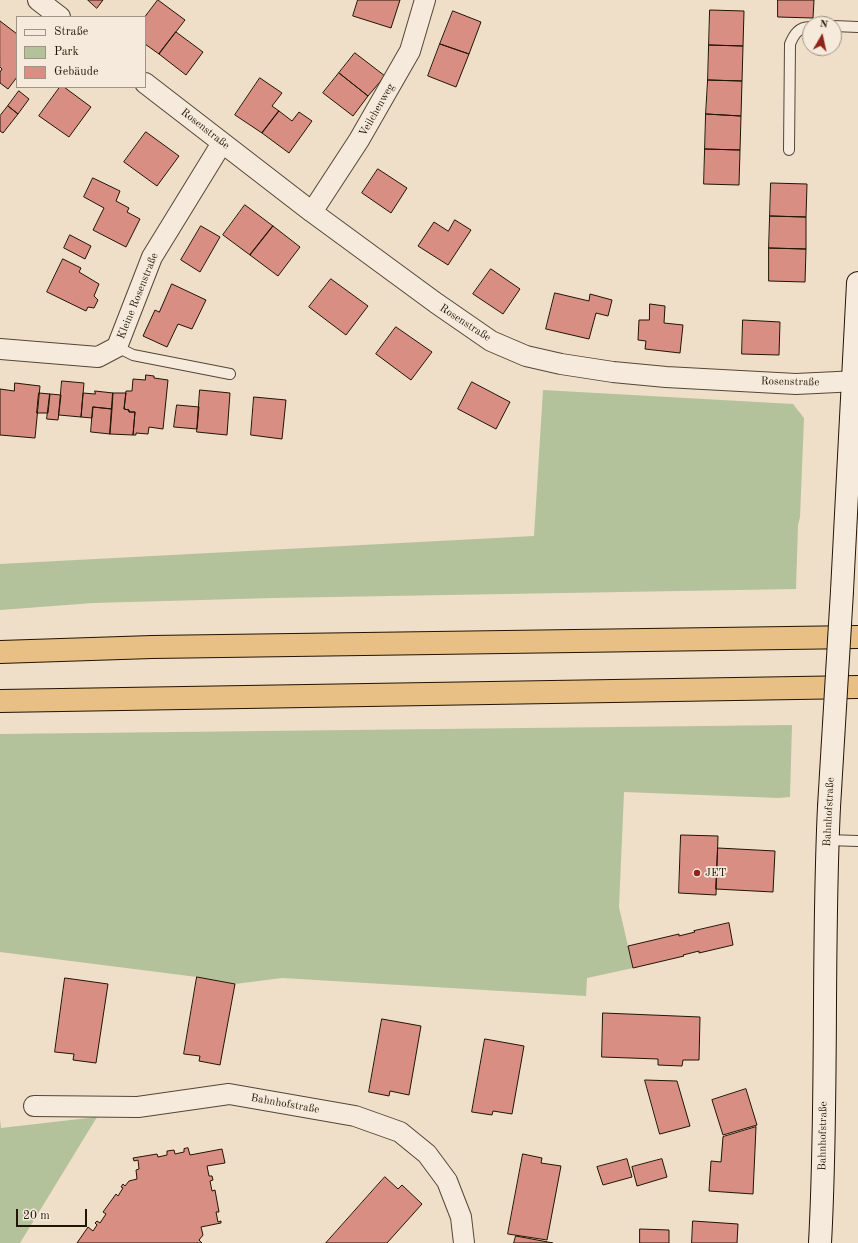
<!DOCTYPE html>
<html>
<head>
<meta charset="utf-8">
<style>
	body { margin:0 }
	#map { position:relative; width:858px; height:1243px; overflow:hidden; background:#efdec8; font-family:"Old Standard TT",serif }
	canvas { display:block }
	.legend { position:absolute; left:16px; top:16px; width:130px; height:72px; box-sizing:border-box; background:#f5eadb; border:1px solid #a09585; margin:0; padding:5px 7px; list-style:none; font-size:12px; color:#211504 }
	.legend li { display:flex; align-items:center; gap:8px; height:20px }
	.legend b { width:20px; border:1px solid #a09585 }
	.north { position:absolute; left:802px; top:16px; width:40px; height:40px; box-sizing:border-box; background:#f5eadb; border:1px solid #a09585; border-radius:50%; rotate:9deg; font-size:11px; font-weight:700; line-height:16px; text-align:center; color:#211504 }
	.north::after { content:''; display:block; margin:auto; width:14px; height:18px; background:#8f2418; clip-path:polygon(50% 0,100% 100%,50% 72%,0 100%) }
	.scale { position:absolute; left:16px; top:1209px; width:71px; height:18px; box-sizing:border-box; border:2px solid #211504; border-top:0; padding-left:5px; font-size:12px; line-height:14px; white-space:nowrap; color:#211504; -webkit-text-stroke:3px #f5eadb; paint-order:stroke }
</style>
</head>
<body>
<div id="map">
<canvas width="858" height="1243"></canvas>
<ul class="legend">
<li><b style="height:5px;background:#f5eadb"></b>Straße</li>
<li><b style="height:11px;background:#b3c29a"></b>Park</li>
<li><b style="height:11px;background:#d98e83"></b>Gebäude</li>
</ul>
<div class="north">N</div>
<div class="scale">20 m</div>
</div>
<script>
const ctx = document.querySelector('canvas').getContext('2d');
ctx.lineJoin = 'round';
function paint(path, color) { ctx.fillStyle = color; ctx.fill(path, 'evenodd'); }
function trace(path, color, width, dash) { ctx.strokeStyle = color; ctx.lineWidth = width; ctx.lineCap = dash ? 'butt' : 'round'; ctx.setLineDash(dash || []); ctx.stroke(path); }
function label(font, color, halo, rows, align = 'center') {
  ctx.font = font + ' "Old Standard TT",serif'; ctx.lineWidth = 3.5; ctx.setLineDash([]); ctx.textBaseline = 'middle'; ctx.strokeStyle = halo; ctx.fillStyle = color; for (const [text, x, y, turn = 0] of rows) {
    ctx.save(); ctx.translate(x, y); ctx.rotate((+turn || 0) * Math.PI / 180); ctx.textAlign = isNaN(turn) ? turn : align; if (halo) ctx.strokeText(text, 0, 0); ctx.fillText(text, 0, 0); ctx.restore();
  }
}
paint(new Path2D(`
	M543,390L793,404L804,418L800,517L798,525L796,589L273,598L93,603L0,610V564L534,536Z
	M792,725L790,797L779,798L624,792L619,907L633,968L587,978L586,996L282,978L235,984L197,977L0,952V734Z
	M97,1117L20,1243H0V1119L1,1128Z`), '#b3c29a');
const building = new Path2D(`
	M88,0H103L97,8Z
	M158,0L185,20L159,54L145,44V17Z
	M358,0H400L391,28L353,16Z
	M778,0H814L813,18L778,17Z
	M710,10L744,11L743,46L709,45Z
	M453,11L481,22L469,54L440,44Z
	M0,21L17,34V77L8,89L0,83V72L2,69L0,67Z
	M176,32L203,52L186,75L159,54Z
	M440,44L469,54L456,87L428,76Z
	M709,45L743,46L742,81L708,80Z
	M355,53L385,76L368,96L339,73Z
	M339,73L368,96L353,116L323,93Z
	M260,78L282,93L272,106L279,111L262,133L235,115Z
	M708,80L742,81L741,116L706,114Z
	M60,87H64L91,107L69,137L39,116Z
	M19,91L29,99L18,114L8,106Z
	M8,106L18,114L3,133L0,131V116Z
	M279,111L292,121L299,112L312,121L289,153L262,133Z
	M706,114L741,116L740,150L705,149Z
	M146,132L179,156L157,186L124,162Z
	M705,149L740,150L739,185L704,184Z
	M378,169L407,188L391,213L362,193Z
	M93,178L120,191L116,201L129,208L127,212L140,219L126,247L93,230L104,208L84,197Z
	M771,183L807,184L806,217L770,216Z
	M245,205L273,226L250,255L223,235Z
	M770,216L806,217V249L769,248Z
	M455,220L471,230L448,265L418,246L434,222L448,231Z
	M201,226L220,237L200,272L181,260Z
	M273,226L300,247L278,276L250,255Z
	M70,235L91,246L85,259L64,248Z
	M769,248L806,249L805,282L769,281Z
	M63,259L81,268L79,272L99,284L94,296L98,300L94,308L88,307L86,311L47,292Z
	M491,269L520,289L503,314L473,294Z
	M331,279L368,306L346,335L309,307Z
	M172,284L206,300L192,329L178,324L167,347L143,336L155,310L159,312Z
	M555,293L589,301L590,294L612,300L608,316L596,313L589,339L546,329Z
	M650,304L665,306L664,323L683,325L680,353L645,349L646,341L638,340L639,320H649Z
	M743,320L780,322L779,355L742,354Z
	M396,327L432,352L411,380L376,354Z
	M146,375L154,376V378L168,380L163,429L149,427L148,434L136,433V435H133L135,412H129V410L124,409L126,391H132L133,379L145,380Z
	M62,381L84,383L81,417L59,415Z
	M472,382L510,402L496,429L458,409Z
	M15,383L40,386L35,438L0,435V389L14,391Z
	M200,390L230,393L227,435L197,432Z
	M95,391L113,393L112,409L93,407L92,418L81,417L83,393L95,394Z
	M39,393L50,394L48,413H37Z
	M113,393H126L124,409L129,410V412H135L133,435L110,434Z
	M50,394L61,395L58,420L47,419Z
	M254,397L286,400L282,439L251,435Z
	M177,405L199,407L197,429L174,427Z
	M93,407L112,409L110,434L91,432Z
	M681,835L718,836L716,895L679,893Z
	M718,848L775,851L773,892L716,889Z
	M729,923L733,945L699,953V951L683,955L684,956L633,968L628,946L679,934V936L695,932L694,931Z
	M197,977L235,984L220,1065L199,1061L200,1056L184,1054Z
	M65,978L108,984L96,1063L73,1060L74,1054L55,1052Z
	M603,1013L700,1017L699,1060H683L682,1066L658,1065V1059L602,1057Z
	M382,1019L421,1026L409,1095L390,1091L389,1096L369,1092Z
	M485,1039L524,1046L512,1114L493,1111L492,1115L472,1112Z
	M645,1080L677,1081L690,1126L660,1134Z
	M746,1089L757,1125L723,1135L712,1100Z
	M756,1127L753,1194L709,1191L711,1161L721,1162L723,1137Z
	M188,1148L190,1155L222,1149L225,1163L207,1166L209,1176H212L213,1180L210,1181L212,1191L215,1190L219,1212H216L218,1222L221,1221V1223L201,1227L203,1235L199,1240L202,1243H77L88,1227L93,1231L97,1225L95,1223L97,1221L100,1223L106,1214L103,1212L116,1194L118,1196L123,1188L121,1187L123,1184L125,1186L129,1181L137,1179L136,1170L139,1169L138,1160L134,1161L133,1158L157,1154L158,1157L167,1155V1151L174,1150L175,1154L184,1152V1149Z
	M523,1154L542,1158L541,1163L561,1166L547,1240L508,1234Z
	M627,1159L632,1177L603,1185L597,1167Z
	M662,1159L667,1177L637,1186L632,1167Z
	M385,1177L398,1189L402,1185L422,1204L387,1243H326Z
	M693,1221L738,1224L737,1243H692Z
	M640,1229L669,1230V1243H640Z
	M516,1236L553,1243H514Z`);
paint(building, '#d98e83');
trace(building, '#211504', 1);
const service = new Path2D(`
	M834,26L858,27
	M789,150L790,44C794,34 799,27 810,27
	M117,347L133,355L230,374
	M827,840L858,841`);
const minor = new Path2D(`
	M38,0L60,17
	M145,83L312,212L436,303L491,341L526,356L561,364L613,372L666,377L796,384L858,381
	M312,212L359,140L410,51L425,0
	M0,349L98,357L117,347L152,257L222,143
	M34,1106L138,1107L229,1094L355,1116L400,1132L427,1154L447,1181L461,1217L464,1243`);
const secondary = new Path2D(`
	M842,591L858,283
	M820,1243C828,1098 822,952 829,807`);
const motorway = new Path2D(`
	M0,652L152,647L858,637
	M0,701L858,687`);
trace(service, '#544735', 12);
trace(minor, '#544735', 22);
trace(secondary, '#211504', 24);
trace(motorway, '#211504', 24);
trace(service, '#f5eadb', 10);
trace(minor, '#f5eadb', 20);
trace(secondary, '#f5eadb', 22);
trace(motorway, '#e8bf84', 22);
const secondaryBridge = new Path2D(`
	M829,807L842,591`);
trace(secondaryBridge, '#211504', 24, []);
trace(secondaryBridge, '#f5eadb', 22);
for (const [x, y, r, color] of [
	[697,873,4,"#8f2418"]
]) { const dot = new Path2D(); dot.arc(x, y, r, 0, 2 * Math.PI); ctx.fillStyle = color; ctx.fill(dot); trace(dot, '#f5eadb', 1.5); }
label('11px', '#211504', '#f5eadb', [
	["Veilchenweg",377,110,-60],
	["Rosenstraße",205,129,38],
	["Kleine Rosenstraße",138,296,-68],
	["Rosenstraße",465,323,33],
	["Rosenstraße",790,382,1],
	["Bahnhofstraße",829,812,-87],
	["Bahnhofstraße",285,1104,10],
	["Bahnhofstraße",823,1136,-89]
]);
label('11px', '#211504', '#f5eadb', [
	["JET",705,873]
], 'left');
</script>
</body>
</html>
